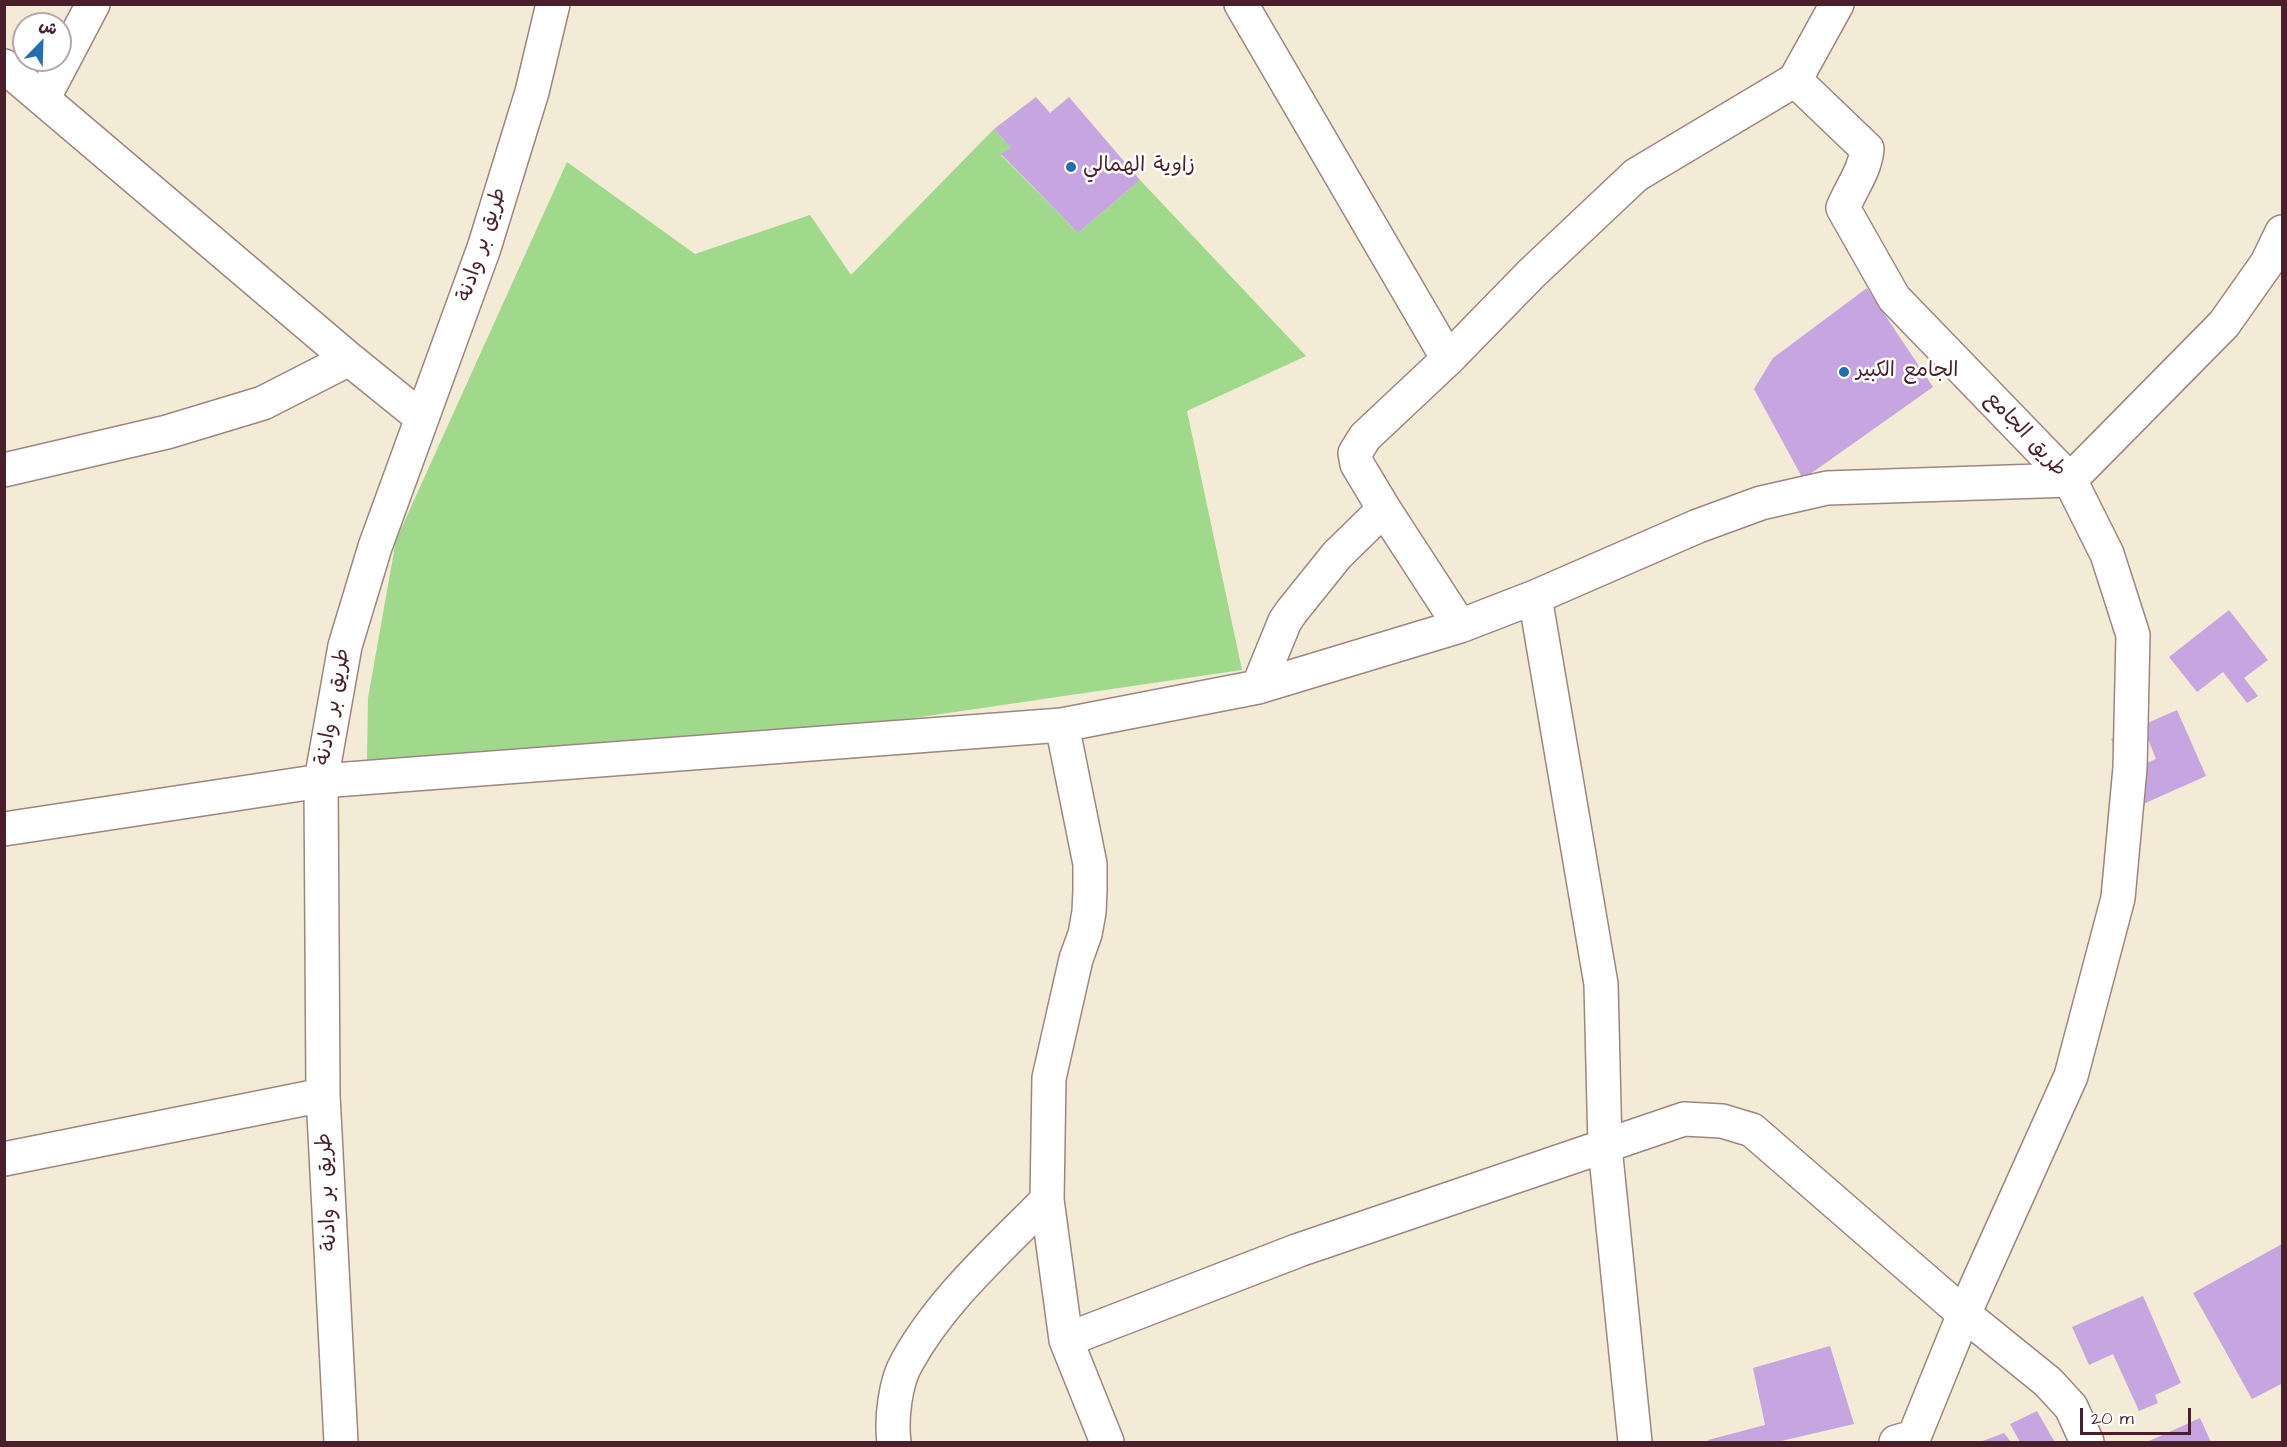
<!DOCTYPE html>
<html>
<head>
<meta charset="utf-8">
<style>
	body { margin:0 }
	#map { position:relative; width:2287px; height:1447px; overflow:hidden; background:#f3ebd5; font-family:"Architects Daughter","Playpen Sans Arabic",sans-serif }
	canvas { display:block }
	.frame { position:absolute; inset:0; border:6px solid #4a1f2b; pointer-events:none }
	.north { position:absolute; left:12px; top:12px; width:60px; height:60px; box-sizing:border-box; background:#fff; border:2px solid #b7a5aa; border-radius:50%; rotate:23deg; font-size:16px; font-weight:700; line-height:24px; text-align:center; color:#4a1f2b }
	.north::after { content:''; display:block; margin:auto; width:21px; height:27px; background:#1f6fb2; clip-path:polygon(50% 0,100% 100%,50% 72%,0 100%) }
	.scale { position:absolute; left:2080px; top:1408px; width:111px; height:27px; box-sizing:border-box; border:3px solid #4a1f2b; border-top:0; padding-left:8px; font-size:18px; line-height:21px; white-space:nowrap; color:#4a1f2b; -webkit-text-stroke:4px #fff; paint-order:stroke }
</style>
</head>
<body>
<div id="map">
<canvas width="2287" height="1447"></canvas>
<div class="frame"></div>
<div class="north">ش</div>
<div class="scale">20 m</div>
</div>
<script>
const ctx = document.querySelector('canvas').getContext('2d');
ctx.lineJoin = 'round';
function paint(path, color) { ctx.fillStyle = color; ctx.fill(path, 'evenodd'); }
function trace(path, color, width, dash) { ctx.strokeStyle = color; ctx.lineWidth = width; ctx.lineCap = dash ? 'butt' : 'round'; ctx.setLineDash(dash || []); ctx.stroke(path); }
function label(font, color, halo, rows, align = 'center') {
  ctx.font = font + ' "Architects Daughter","Playpen Sans Arabic",sans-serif'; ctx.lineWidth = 5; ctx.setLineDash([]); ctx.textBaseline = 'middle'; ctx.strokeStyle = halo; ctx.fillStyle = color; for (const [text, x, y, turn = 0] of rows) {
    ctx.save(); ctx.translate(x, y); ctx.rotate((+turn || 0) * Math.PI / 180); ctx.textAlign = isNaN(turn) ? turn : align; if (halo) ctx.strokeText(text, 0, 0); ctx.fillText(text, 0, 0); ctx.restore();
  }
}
paint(new Path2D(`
	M994,129L1011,148L1001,155L1078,233L1140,180L1306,356L1187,411L1242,670L900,720L533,753L367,760L368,698L396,540L567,162L695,254L810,215L851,275Z`), '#a0d98c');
paint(new Path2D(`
	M1036,97L1050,113L1069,97L1140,180L1078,233L1001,154L1011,148L994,129Z
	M1867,288L1933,387L1803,479L1754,389L1773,358Z
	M2229,610L2268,660L2244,678L2258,696L2247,703L2223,672L2197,692L2169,657Z
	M2177,710L2206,776L2141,805L2126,772L2156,759L2148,739L2118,752L2111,739Z
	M2282,1244V1386L2281,1384L2252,1399L2193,1293Z
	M2143,1296L2181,1383L2155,1395L2158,1403L2139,1411L2113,1354L2089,1365L2072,1327Z
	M1830,1346L1854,1424L1777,1442H1708V1440L1765,1425L1753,1368Z
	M2037,1411L2050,1434L2055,1442H2020L2010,1424Z
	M2200,1418L2211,1442H2147Z
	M2004,1433L2011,1442H1980Z`), '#c7a5e0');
const minor = new Path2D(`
	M1241,4L1448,359
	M1837,4L1795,80L1867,149C1865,171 1851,188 1843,208L1894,298L2070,480L2107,554L2133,635L2130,768L2118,898L2071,1076L1964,1314L1914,1437L1896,1442
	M4,66L349,359L422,418
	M43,99L93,4
	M4,470L167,432L263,403L349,359
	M2070,480L2224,324L2267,263L2282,232
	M1384,509L1460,626
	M1535,597L1601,984L1605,1147L1635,1442
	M1258,687L1285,621L1292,611L1337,555L1384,509L1357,464L1355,453L1365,437L1448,359L1532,273L1636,175L1795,80
	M1062,725L1090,864V890L1089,912L1085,934L1076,959L1049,1078L1047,1200L1066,1340L1107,1442
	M4,829L321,781L1062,725L1258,687L1460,626L1535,597L1698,526L1761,503L1827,488L2070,480
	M4,1159L323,1095
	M1066,1340L1299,1250L1684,1119L1722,1121L1752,1130L1964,1314L2048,1382L2071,1407L2087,1442
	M341,1442L323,1095L321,781L345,646L375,547L484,248L532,92L553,4
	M894,1442C891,1420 895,1382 907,1362C941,1300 998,1250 1047,1200`);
trace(minor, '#9e8580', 36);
trace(minor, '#fff', 33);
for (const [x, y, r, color] of [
	[1071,167,6,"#1f6fb2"],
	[1844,372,6,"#1f6fb2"]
]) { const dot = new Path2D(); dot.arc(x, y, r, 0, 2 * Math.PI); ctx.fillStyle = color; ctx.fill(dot); trace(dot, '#fff', 2); }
label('21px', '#4a1f2b', '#fff', [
	["زاوية الهمالي",1083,167],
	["الجامع الكبير",1856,372]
], 'left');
label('21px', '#4a1f2b', '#fff', [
	["طريق بر وادنة",483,245,-72],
	["طريق الجامع",2025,435,47],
	["طريق بر وادنة",334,707,-80],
	["طريق بر وادنة",328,1192,-93]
]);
</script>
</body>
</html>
